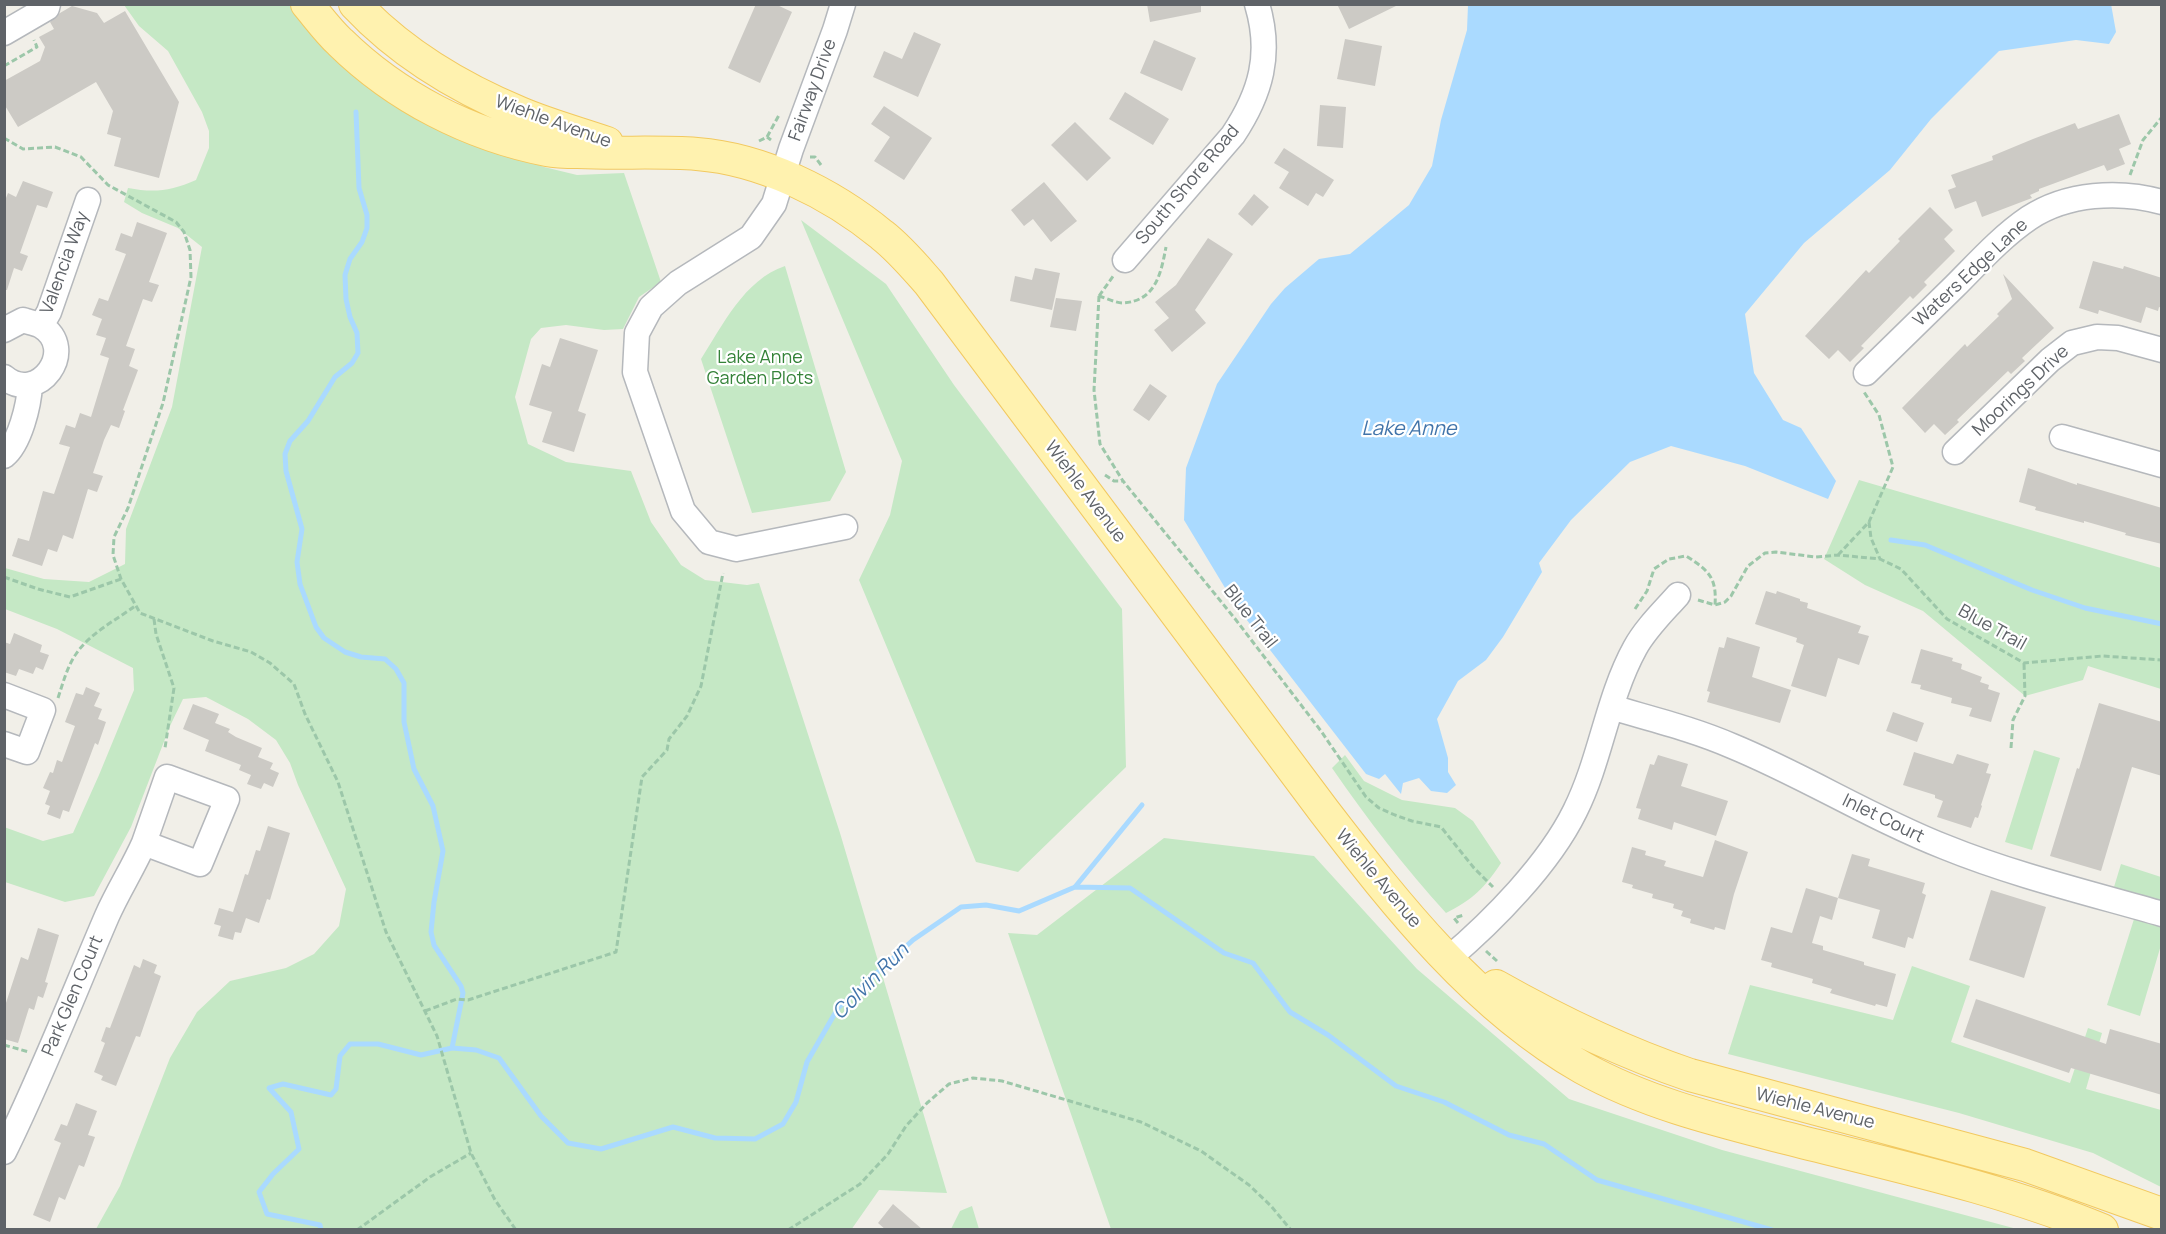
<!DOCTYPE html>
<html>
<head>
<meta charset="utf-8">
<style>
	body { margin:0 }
	#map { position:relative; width:2166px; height:1234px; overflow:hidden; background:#f1efe8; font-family:Manrope,sans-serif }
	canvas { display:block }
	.frame { position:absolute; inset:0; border:6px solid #5f6368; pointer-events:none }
</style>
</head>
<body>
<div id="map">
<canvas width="2166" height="1234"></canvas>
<div class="frame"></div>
</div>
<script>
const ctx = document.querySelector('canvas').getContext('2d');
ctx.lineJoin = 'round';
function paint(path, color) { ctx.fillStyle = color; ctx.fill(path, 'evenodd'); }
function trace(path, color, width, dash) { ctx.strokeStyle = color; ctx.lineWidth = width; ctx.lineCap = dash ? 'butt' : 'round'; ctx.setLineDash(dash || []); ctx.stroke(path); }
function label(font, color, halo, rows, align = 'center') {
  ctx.font = font + ' Manrope,sans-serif'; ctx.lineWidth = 4.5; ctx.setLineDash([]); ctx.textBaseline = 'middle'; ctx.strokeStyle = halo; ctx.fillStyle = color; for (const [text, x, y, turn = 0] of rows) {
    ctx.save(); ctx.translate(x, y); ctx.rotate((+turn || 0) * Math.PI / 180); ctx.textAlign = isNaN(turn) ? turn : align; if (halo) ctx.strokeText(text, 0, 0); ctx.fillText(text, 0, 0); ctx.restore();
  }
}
paint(new Path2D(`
	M124,5H293L441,130L544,167L577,175L624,173L661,282L639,297L623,329L604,330L566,325L541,328L531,339L515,397L528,444L566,462L631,471L651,522L681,565L705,580L747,585L759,583L840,833L947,1193L879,1190L851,1230L96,1229L120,1186L170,1058L197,1012L230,981L286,968L314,954L339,926L346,889L298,785L290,763L276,740L248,719L206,697L183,699L170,726L131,827L94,896L65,902L5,882L4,827L43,841L73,833L99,775L134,690L133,668L57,629L5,609V568L44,579L89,582L125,564L126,529L172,407L202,247L178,228L142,213L124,202L128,188C154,193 171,191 196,180L209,148V131L202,112L168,51L139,26Z
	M801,220L886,284L954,385L1122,609L1126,767L1018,872L976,862L859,580L890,515L902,461Z
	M785,266L846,472L830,501L752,513L701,359C723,325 744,280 785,266Z
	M1859,480L2161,568V689L2088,666L2083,680L2025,696L1923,611L1865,585L1824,559Z
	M2034,750L2060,758L2032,850L2005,842Z
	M1345,755L1364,781L1402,800L1455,808L1473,821L1501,863C1484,889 1473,899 1446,913C1405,868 1367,819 1332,768Z
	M1164,838L1314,856L1417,969L1569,1099L1722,1150L2017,1229H1111L1008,933L1037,935Z
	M2121,864L2161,877V902L2114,887Z
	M2134,919L2161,927V945L2140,1016L2107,1005Z
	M1912,966L1970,986L1951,1042L2070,1083L2088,1028L2102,1033L2086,1089L2161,1110V1187L2093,1153L1959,1113L1728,1054L1750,985L1893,1020Z
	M972,1206L979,1229H951L960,1211Z`), '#c5e8c5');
paint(new Path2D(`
	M1468,5L2111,4L2116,32L2109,44L2076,40L1999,51L1931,119L1890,170L1804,243L1745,314L1754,373L1783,420L1801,428L1836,481L1828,499L1745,466L1671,446L1630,462L1571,520L1539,563L1542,572L1503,637L1486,660L1458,681L1437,719L1448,758V772L1456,785L1447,793L1431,791L1419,778L1403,783L1401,794L1385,774L1379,779L1366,774L1236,606L1184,520L1186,468L1217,384L1271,304L1285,288L1319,259L1350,254L1409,205L1432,166L1441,120L1467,30Z`), '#aadaff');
trace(new Path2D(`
	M356,112L359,188L367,215V228L362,242L350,259L345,275L346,299L350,317L357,333L358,353L352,363L335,377L308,421L290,441L285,454L286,471L302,529L297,562L300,584L316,627L324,638L345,652L361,657L385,659L396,669L404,683V722L414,769L433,806L443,851L434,902L431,932L434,945L461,986L463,993L452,1048
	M1891,540L1925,545L2032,590L2085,608L2162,624
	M1075,887L1130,888L1224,953L1253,963L1290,1012L1328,1035L1396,1086L1444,1102L1509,1135L1544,1144L1597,1180L1772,1230
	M321,1230L320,1225L267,1214L259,1192L273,1174L299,1149L291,1112L269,1088L283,1084L331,1095L336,1089L340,1056L350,1044H378L421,1055L452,1048L476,1050L499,1058L541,1116L568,1143L601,1149L673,1127L715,1138L755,1139L783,1124L796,1102L807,1062L838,1008L913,940L961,907L986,905L1019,911L1075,887L1142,805`), '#aadaff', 5);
paint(new Path2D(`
	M756,4H775L792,12L760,83L728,68Z
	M1147,4H1201V12L1150,22Z
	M1337,4H1400L1349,29Z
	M72,6L97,13L104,23L125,11L179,102L159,178L114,166L121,138L107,134L113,111L96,82L18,127L4,104V81L40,61L45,47L39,37L54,29L50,22L60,13Z
	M914,32L941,44L918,97L873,77L884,51L902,59Z
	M1345,39L1382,46L1375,86L1337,79Z
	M1154,40L1196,58L1182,91L1140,73Z
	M1125,92L1169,119L1153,145L1109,119Z
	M1320,105L1346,107L1343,148L1317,146Z
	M884,106L932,138L904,180L874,161L890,137L871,124Z
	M2119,114L2131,144L2119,149L2125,164L2107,171L2104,165L2039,189V191L2030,195L2032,198L1982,217L1976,201L1955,209L1948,190L1956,187L1951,175L1993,160L1992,156L2033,139L2075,123L2078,129Z
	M1075,122L1111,158L1087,181L1051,145Z
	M1284,148L1334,180L1323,197L1316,193L1308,206L1279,188L1289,172L1274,163Z
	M23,181L53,192L47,208L37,205L20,253L28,256L22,271L14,268L7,290H4V203L8,193L16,197Z
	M1044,182L1077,221L1051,242L1033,219L1024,226L1011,210Z
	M1254,194L1269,207L1252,226L1238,214Z
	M1930,207L1953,230L1944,239L1955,251L1924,282L1927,285L1913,299L1910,296L1861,346L1864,348L1850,362L1838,350L1829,359L1805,336L1866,270L1869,273L1900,241L1898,239Z
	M137,222L167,233L149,282L159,285L152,302L143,299L126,346L135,349L129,366L138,370L123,410L125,411L119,428L111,425L104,440L93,473L103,476L97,492L88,489L73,539L63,535L57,552L48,549L42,566L12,556L18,538L29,541L43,491L54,494L70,447L59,444L66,425L75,428L80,413L91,417L109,358L100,355L106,338L96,335L102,319L92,315L99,298L108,301L126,254L115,250L121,233L132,237Z
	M1208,238L1233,254L1195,310L1206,323L1172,352L1154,330L1169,318L1155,302L1176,285Z
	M2093,261L2123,269L2124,266L2162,278V308L2159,307L2158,311L2146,307L2141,323L2099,310L2098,314L2079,308Z
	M1035,268L1060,273L1052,310L1010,301L1015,276L1032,280Z
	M2003,274L2054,328L2022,358L2025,361L2011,374L2008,371L1957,420L1959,422L1945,435L1934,424L1925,433L1902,408L1965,344L1967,347L1999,316L1997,314L2012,299Z
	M1056,298L1082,301L1076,331L1050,327Z
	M560,338L598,350L578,411L586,414L574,452L542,442L552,412L529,405L542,364L550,367Z
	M1150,384L1167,396L1149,421L1133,410Z
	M2028,468L2077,485V483L2162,508V544L2125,535L2126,533L2084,521V523L2035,510L2036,507L2019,502Z
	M1766,591L1776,594L1777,591L1800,599V601L1808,603L1807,608L1861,626L1858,633L1869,636L1859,665L1838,658L1826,697L1791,686L1804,645L1796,642L1797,638L1755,624Z
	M14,633L42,645L40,652L49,655L43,670L36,667L33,674L19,669L16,676L4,672V642L10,644Z
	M1727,637L1760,647L1752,677L1791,690L1780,723L1707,702L1710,692L1707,691L1719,647L1724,648Z
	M1921,649L1953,658L1952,661L1962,664L1961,669L1982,677L1980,682L1989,685L1988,689L2000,693L1991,722L1969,716L1972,708L1951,703L1952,698L1920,689L1921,685L1911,683Z
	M86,687L100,693L94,706L102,709L98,719L106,722L98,745L95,743L69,812L63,810L60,819L47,814L50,806L45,804L50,791L43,788L50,772L53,773L57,760L62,762L75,726L65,722L76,693L83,695Z
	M2099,703L2162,722V776L2132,767L2101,871L2050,856L2077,768L2079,769Z
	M193,704L219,714L215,723L230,729L228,732L236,737L262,748L258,757L273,763L270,769L279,773L273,787L264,783L261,789L247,784L251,775L239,770L241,765L205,751L209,740L183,729Z
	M1893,712L1924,723L1917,742L1886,731Z
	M1914,752L1953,764L1957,754L1989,764L1986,773L1991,774L1981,805L1982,806L1978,818L1975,817L1971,828L1937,817L1943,801L1935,798V795L1903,785Z
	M1658,755L1688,764L1681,786L1728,801L1716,836L1674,822L1672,830L1638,819L1641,809L1636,808L1650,764L1654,765Z
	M268,826L290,833L270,900L267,899L259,923L246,918L241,933L235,932L233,940L218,936L221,926L214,924L219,908L233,912L245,874L248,875L256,850L260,851Z
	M1715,840L1748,852L1734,894L1725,930L1715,927L1714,930L1690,923L1691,919L1681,916L1683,911L1673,908L1674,904L1652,898L1653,894L1632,888L1633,885L1622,882L1632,847L1646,851L1645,855L1666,861L1664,866L1703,877Z
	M1852,854L1870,859L1868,866L1925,883L1922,893L1926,895L1913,939L1908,937L1905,948L1872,938L1880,910L1838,898Z
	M1806,888L1838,898L1832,920L1820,916L1812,943L1823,946V950L1864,962V965L1896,974L1887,1007L1876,1004L1875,1006L1830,993L1832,989L1812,983L1813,979L1771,967L1772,963L1761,960L1771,927L1792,933Z
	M1991,890L2046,907L2024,978L1969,960Z
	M38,928L59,935L45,982L48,983L43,998L38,996L34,1010L29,1008L18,1043L4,1039V1009L21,957L28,960Z
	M143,959L157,965L154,973L161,976L140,1037L136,1036L116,1086L101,1080L103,1076L94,1072L105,1043L101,1041L106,1027L110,1028L134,965L140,968Z
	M1976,999L2106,1044L2110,1029L2162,1044V1095L2071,1068L2069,1073L1963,1037Z
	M76,1103L97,1111L88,1135L95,1137L84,1167L79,1165L65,1200L59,1197L50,1222L33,1215L61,1143L54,1140L61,1124L67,1126Z
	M893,1204L923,1230H886L878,1223Z`), '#cccac5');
const minor = new Path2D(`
	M843,4L835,30L791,149L774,204L751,237L678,283L651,307L637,333L635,372L683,511L709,542L736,549L845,527
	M4,33L47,8L48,4
	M1125,260L1233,135C1261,93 1272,54 1257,4
	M41,326L49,312L88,200
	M4,330L23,320C28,322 36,323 41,326C79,349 38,406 4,377
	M1866,373C1896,344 1925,315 1955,286C1978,263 2001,237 2029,218C2067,193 2119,190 2162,202
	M2062,437L2162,465
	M1955,452L2050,360L2072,343L2097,337L2118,338L2162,350
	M4,456C20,443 29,405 30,385
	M4,695L43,710L27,752L4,744
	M1611,707C1651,719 1693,729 1732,746C1805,776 1871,818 1945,847C2014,875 2089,893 2162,914
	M167,777L227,799L200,864L144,843Z
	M1448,959C1493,921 1549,864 1575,811C1601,759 1607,699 1635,648C1646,628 1663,612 1678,595
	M4,1152C42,1075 73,995 107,916C118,891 133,868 144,843`);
const major = new Path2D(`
	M307,4C318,17 328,31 340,42C396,97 470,135 547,150C557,152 568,152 578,152C618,154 657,151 697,154C762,159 831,193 882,235C900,249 914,266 929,283L1324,811C1397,906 1476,1007 1583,1068C1646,1103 1716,1120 1786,1138C1892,1165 2001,1188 2102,1230
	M355,4C400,52 460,88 520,113C548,125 578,133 607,143
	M1496,986C1558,1021 1622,1052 1690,1075L2025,1165L2162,1214`);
trace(minor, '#b5b8bc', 27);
trace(major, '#f2c960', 34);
trace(new Path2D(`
	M4,66L37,47L34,40
	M767,137L779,115
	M4,138L23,149L55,147L81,157L108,185L176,222L184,232L190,250L191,277L163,403L128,508L114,537L113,555L121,579L140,613L213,641L251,652L270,663L294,684L305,714L338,782L386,932L437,1036L471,1153L495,1200L516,1230
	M759,141L767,137L771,140
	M810,157H815L821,165
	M2130,175L2143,140L2162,117
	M1099,296L1094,390L1100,444L1123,481L1236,620L1321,731L1366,797L1379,808L1395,815L1412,821L1441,827L1474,868L1493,887
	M1099,296C1106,298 1116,303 1123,303C1156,301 1161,273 1166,247
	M1099,296L1114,275
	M1105,475L1114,481H1123
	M1869,522L1871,538L1880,559
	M1838,555L1869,522L1893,467L1879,415L1864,392
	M4,577L38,589L70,597L121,579
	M1698,600L1715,605L1725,602L1731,596L1748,566L1765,553L1776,552L1816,557L1838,555L1880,559L1901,569L1947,619L2024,663L2102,656L2162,660
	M1635,609L1647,591L1654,569L1669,559L1686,556C1708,570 1717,577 1715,605
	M154,619L156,634L174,688L165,748
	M58,698C63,683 67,667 76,654C89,634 116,620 135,606
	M2011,748L2013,720L2025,696L2024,663
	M1458,923L1454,918L1464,915
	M1486,951L1497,961
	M425,1011L457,999L468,1000L616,952L642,777L667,750L669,739L687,716L701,686L723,573
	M4,1045L29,1052
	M357,1230L430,1177L471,1153
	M788,1230L860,1184L888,1154L906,1126L927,1103L949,1084L973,1078L1002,1081L1141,1122L1201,1151L1249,1185L1271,1206L1291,1230`), '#9cc7a9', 3, [6, 3]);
trace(minor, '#fff', 24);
trace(major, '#fff2af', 32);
label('18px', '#5f6368', '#fff', [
	["Fairway Drive",813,90,-70],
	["Wiehle Avenue",553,122,20],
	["South Shore Road",1188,185,-50],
	["Valencia Way",65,263,-70],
	["Waters Edge Lane",1971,273,-43],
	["Moorings Drive",2021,391,-43],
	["Wiehle Avenue",1085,492,53],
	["Blue Trail",1250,617,52],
	["Blue Trail",1992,628,29],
	["Inlet Court",1883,819,26],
	["Wiehle Avenue",1378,879,50],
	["Park Glen Court",73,996,-67],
	["Wiehle Avenue",1815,1109,14]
]);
label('18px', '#348238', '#fff', [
	["Lake Anne",760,358],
	["Garden Plots",760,379]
]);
label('italic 20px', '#4174aa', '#fff', [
	["Lake Anne",1409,429],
	["Colvin Run",871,982,-45]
]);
</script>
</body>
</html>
